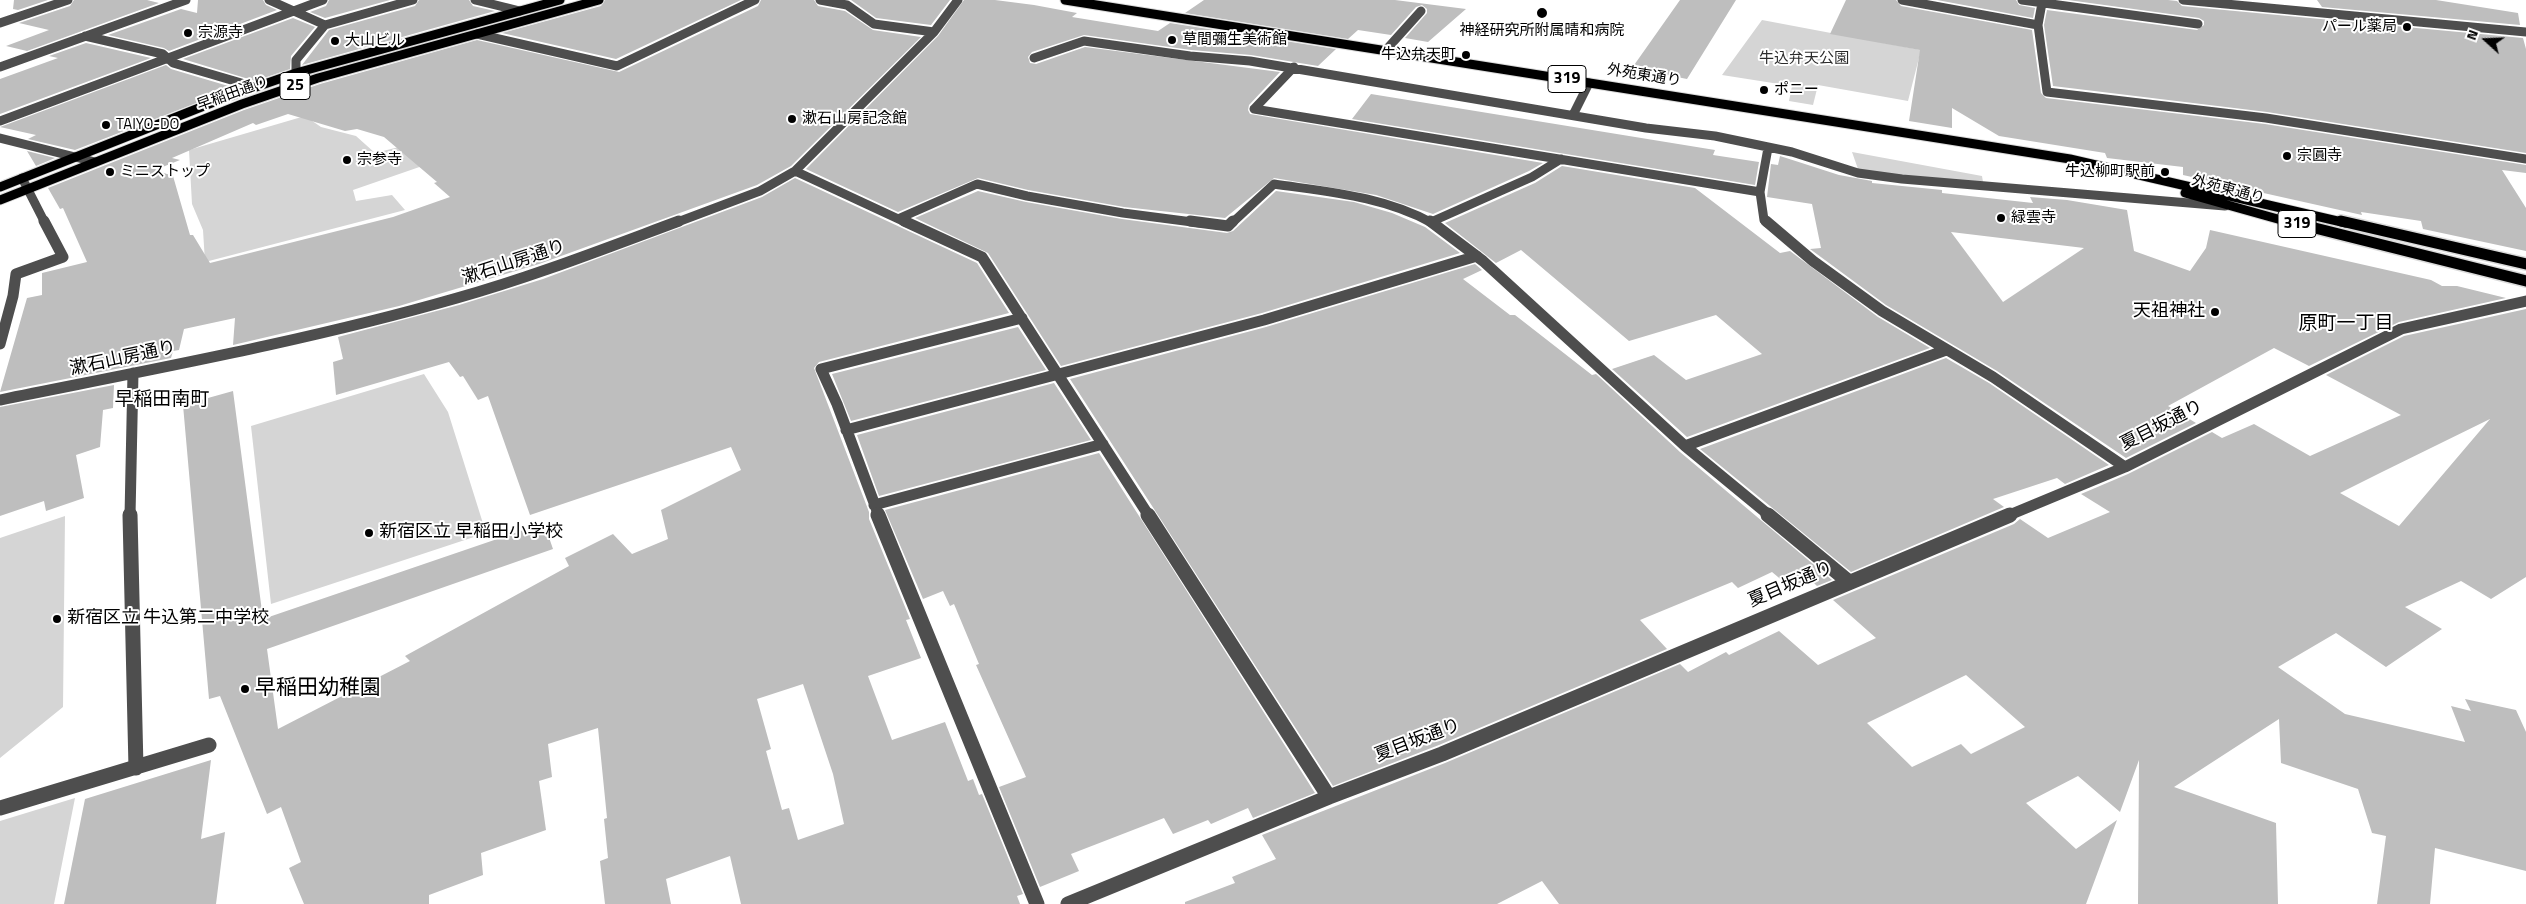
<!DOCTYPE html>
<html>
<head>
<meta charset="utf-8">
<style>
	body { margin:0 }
	#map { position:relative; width:2526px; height:904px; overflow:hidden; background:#fff; font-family:"Titillium Web",sans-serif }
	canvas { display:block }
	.north { position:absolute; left:2461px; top:15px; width:50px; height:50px; -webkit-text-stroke:4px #fff; paint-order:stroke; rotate:290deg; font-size:14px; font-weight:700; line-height:20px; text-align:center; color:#000 }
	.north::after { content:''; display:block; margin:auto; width:18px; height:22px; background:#000; clip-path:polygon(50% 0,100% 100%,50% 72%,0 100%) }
</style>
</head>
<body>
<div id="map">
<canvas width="2526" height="904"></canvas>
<div class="north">N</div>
</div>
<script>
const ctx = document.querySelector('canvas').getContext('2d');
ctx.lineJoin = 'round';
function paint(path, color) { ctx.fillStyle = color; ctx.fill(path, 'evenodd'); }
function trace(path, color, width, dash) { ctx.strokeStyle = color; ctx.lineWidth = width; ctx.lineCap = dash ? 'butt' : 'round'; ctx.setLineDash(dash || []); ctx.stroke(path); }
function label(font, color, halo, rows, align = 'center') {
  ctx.font = font + ' "Titillium Web","Noto Sans JP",sans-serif'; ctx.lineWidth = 4; ctx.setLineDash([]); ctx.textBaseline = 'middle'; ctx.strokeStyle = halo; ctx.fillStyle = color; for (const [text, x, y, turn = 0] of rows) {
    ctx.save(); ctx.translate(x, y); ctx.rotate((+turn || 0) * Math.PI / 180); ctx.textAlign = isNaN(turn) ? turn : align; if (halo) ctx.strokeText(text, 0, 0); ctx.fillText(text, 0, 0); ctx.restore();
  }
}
paint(new Path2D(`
	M1762,20L1921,50L1908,101L1818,85L1813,105L1789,101L1792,86L1722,75Z
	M305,116L321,127L356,136L375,153L431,139L457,154L353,190L356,201L392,195L405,210L205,262L203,230L192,204L189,150Z
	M1852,152L1982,176L1983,182L1885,174L1858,169Z
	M424,374L448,412L486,533L271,604L251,426Z
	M65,516L63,707L0,758V538Z
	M75,798L54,904H0V821Z`), '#d5d5d5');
paint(new Path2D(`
	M14,0H48L18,10L13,9Z
	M74,0H147L159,3L27,51L6,46L49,30L19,23L70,6Z
	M198,0H263L266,5L277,10L169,51L164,48L108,35L181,9L197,13Z
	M329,0H390L325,18L310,12L326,6Z
	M419,0H469L473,6L495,11L302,65L329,30L415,6Z
	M605,0H741L616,59L502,33L601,6Z
	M761,0H814L818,6L845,11L873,30L921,37L791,166L757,185L539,264L399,306L233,345L235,318L184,329L179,350L173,351L171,358L0,392L27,298L42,295V273L87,262L63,208L60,209L48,188L244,110L320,84L477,40L619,72L758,6ZM288,114L345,131L357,129L384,137L437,182L434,183L450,197L393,217L210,263L193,235H190L173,176L155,170L180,160L172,158L253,123L256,125Z
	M851,0H950L931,25L876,18Z
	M964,0H995L1034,5L1077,13L1072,17L1158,31L1170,23L1336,49L1318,66L1251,55L1191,50L1084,35L1032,52L1028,57L1030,63L1036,64L1085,47L1280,72L1249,105L1248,110L1250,114L1543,163L1529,171L1433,214L1376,195L1274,178L1225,218L1124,207L1028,190L978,178L898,212L806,169L938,36Z
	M1204,0H1395L1466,9L1428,42L1405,38L1427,13V9L1422,5L1416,7L1391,35L1358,30L1348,39L1185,13Z
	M1680,0H1736L1687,79L1632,68Z
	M1846,0H1896L1901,6L2032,30L2041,93L2046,98L2265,124L2526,165V173L2502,170L2526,208V251L2423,229L2421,221L2361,212L2362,215L2183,175V167L2107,158L2105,153L1999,136L1952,108V128L1909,121L1920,50L1830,34Z
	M1937,0H2016L2019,5L2035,8L2033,18Z
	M2068,0H2168L2177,1L2182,6L2523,38L2526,49V153L2267,112L2053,86L2044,25L2047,10L2197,30L2204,25V21L2199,18Z
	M2317,0H2436L2518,13L2520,25L2322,7Z
	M293,18L315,27L291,56L290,69L255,81L183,59Z
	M86,43L151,58L0,114V79L58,58L49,56Z
	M166,65L171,69L235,88L75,150L28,139L36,135L0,127Z
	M1371,94L1715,150L1713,155L1759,162L1755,185L1352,119Z
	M27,151L55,158L36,166Z
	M1780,156L1839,175L1872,181V183L1942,190V193L2033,203L2030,197L2067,200L2127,210L2134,251L2190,271L2206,248L2210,230L2431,280L2442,286H2457L2506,298L2399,322L2309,366L2274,348L2168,406L2196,423L2126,458L1997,371L1886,305L1810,249L1821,248L1812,204L1767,197L1771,164L1778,165ZM1951,232L2084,248L2003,302Z
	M1562,166L1695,188L1780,253L1790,251L1878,317L1930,348L1687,437L1612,369L1654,355L1686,380L1762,354L1716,315L1629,341L1521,250L1496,263L1445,223L1535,183Z
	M795,178L977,263L1009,313L819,362L814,368L869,512V519L910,619L906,620L921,658L868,676L892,740L945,722L968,781L973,779L979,795L982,794L1023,894L1017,896L1020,904H741L730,856L666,879L671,904H605L600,861L608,858L604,819L607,818L598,728L548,744L552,777L539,781L546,830L481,853L483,875L429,895V904H304L289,868L301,862L281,807L267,814L220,696L209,699L183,405L233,391L263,619L544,523L553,549L267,649L278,729L410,661L405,656L569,566L565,558L613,534L632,554L668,539L661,510L741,470L731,447L530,515L488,396L478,400L463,376L460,377L449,362L336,395L333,362L343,359L338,337L459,305L543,279L762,197ZM803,684L833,774L844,824L798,840L789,808L782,810L766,751L771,749L757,699Z
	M978,191L1026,202L1122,219L1227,233L1233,231L1276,191L1354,202L1392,213L1425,227L1460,253L1262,313L1061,366L988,253L915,218Z
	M1475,264L1482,270L1463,279L1510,315H1515L1592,375L1596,374L1680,452L1832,580L1817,586L1810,579L1790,587L1772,572L1738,588L1732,582L1640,620L1667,649L1439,745L1333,786L1070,379L1266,327Z
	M2526,309V577L2491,599L2461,581L2405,607L2442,629L2386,667L2336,633L2278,667L2345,714L2465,742L2451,706L2471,711L2465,699L2516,710L2526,732V871L2435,848L2430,904H2377L2386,836L2372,833L2358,789L2281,763L2279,719L2174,787L2276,823L2278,904H2138L2139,760L2120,812L2078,776L2026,803L2076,849L2117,820L2086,904H1559L1542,881L1497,904H1185V902L1235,883L1232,877L1276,859L1262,835L1445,763L1680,664L1688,672L1726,652L1729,655L1779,631L1818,665L1876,638L1833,600L2014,524L2020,519L2048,538L2110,512L2081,494L2128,474L2212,432L2222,438L2254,424L2310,456L2401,415L2326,375L2404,336ZM2490,419L2399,526L2340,493L2382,472ZM1966,675L2025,727L1971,754L1961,744L1912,767L1867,723Z
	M1018,327L1046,370L851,421L832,374Z
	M1946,358L1989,383L2109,465L2065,484L2057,478L1993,499L2004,507L1851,572L1700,449Z
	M1054,383L1091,440L879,496L857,435Z
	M114,385L113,408L103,410L100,447L76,455L84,498L46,511L44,501L0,516V407Z
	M1099,453L1315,793L1253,818L1248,808L1211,824L1208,820L1173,834L1164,818L1071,854L1079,871L1040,887L999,787L1026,777L976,665L979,664L954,604L950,606L943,591L923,599L885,510Z
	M211,760L201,839L225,832L216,904H64L85,799Z`), '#bebebe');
const majorFar1 = new Path2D(`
	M1065,0L2070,159L2346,223
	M0,187L219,100L296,73L560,0
	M2185,193L2292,223
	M0,200L242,104L318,78L599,0`);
const major = new Path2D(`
	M2287,221L2526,281
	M2341,221L2526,264`);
trace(majorFar1, '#dbdbdb', 11);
trace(major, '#dbdbdb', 14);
trace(new Path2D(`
	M269,0L325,25L296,60V73
	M475,0L520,11
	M820,0L847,5L874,24L934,32
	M1902,0L2038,25
	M2022,0L2198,24
	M2183,0L2526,32
	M2042,3L2038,25L2047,92L2266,118L2526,159
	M0,23L68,0
	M325,25L413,0
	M477,34L617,66L755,0
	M85,36L163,54L173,63L255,87
	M1385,51L1421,11
	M1034,58L1084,41L1190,56L1250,61L1646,128L1715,136L1792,152L1858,173L1902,179L2225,206
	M0,67L186,0
	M1254,109L1760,192
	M1254,109L1294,67
	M1573,115L1589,83
	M0,121L323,0
	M0,138L95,162
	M795,171L907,223
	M22,178L45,223
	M900,218L977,184L1027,196L1123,213L1200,223
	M1431,222L1532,177L1561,159
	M675,223L760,191L795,171L934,32L958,0
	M1232,223L1274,184C1328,192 1383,196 1432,223
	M1767,223L1764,220L1760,192L1768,148`), '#4e4e4e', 9);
trace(new Path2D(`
	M904,221L982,257L1149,516
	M1190,221L1228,226L1233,221
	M1430,221L1483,261L1685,446L1770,516
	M1766,221L1813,261L1882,311L1993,377L2125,467
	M0,344L13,296L16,274L63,257L44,221
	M0,400C153,369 307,341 457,298C532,277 606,248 679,221
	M846,430L1264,320L1477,256
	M1685,446L1946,350
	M874,505L1103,444
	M130,516L133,373
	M879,516L837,404L821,369L1022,318
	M2007,516L2125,467L2401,329L2526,301`), '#4e4e4e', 11);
trace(new Path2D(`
	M130,515L136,768
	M878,515L1037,904
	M1148,515L1329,797
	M1768,515L1849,582
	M0,808L209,745
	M1068,904L1329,797L1442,754L2010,515`), '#4e4e4e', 15);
trace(majorFar1, '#000', 9);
trace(major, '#000', 11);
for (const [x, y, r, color] of [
	[1542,13,6,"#000"],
	[2407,27,5,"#000"],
	[188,33,5,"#000"],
	[1172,40,5,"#000"],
	[335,41,5,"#000"],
	[1466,55,5,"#000"],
	[1764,90,5,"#000"],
	[792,119,5,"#000"],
	[106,125,5,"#000"],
	[2287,156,5,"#000"],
	[347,160,5,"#000"],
	[110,172,5,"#000"],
	[2165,172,5,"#000"],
	[2001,218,5,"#000"],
	[2215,312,5,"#000"],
	[369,533,5,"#000"],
	[57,619,5,"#000"],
	[245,689,5,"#000"]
]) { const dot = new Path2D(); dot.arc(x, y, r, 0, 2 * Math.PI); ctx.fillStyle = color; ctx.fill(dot); trace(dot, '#fff', 2); }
label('15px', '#000', '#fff', [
	["パール薬局",2397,27,"right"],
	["神経研究所附属晴和病院",1542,31,"center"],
	["宗源寺",198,33],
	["草間彌生美術館",1182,40],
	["大山ビル",345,41],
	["牛込弁天町",1456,55,"right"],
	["ポニー",1774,90],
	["漱石山房記念館",802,119],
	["TAIYO-DO",116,125],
	["宗圓寺",2297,156],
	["宗参寺",357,160],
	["ミニストップ",120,172],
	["牛込柳町駅前",2155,172,"right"],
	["緑雲寺",2011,218]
], 'left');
label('15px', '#2c2c2c', '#fff', [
	["牛込弁天公園",1804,59]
]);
label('15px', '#000', '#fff', [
	["外苑東通り",1644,76,9],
	["早稲田通り",233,94,-20],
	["外苑東通り",2228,190,15]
]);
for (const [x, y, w] of [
	[1567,79,38],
	[295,86,30],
	[2297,224,38]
]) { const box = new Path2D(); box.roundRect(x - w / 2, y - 13.5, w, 27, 4); ctx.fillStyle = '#fff'; ctx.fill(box); trace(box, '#000', 1); }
label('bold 16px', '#000', null, [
	["319",1567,79],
	["25",295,86],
	["319",2297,224]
]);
label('18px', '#000', '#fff', [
	["漱石山房通り",514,263,-18],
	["漱石山房通り",123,359,-12],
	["夏目坂通り",2162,426,-27],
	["夏目坂通り",1791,585,-23],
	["夏目坂通り",1418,741,-21]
]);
label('18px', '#000', '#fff', [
	["天祖神社",2205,312,"right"],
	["新宿区立 早稲田小学校",379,533],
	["新宿区立 牛込第二中学校",67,619]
], 'left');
label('19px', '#000', '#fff', [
	["原町一丁目",2346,324],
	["早稲田南町",162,400]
]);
label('21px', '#000', '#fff', [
	["早稲田幼稚園",255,689]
], 'left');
</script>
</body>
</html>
